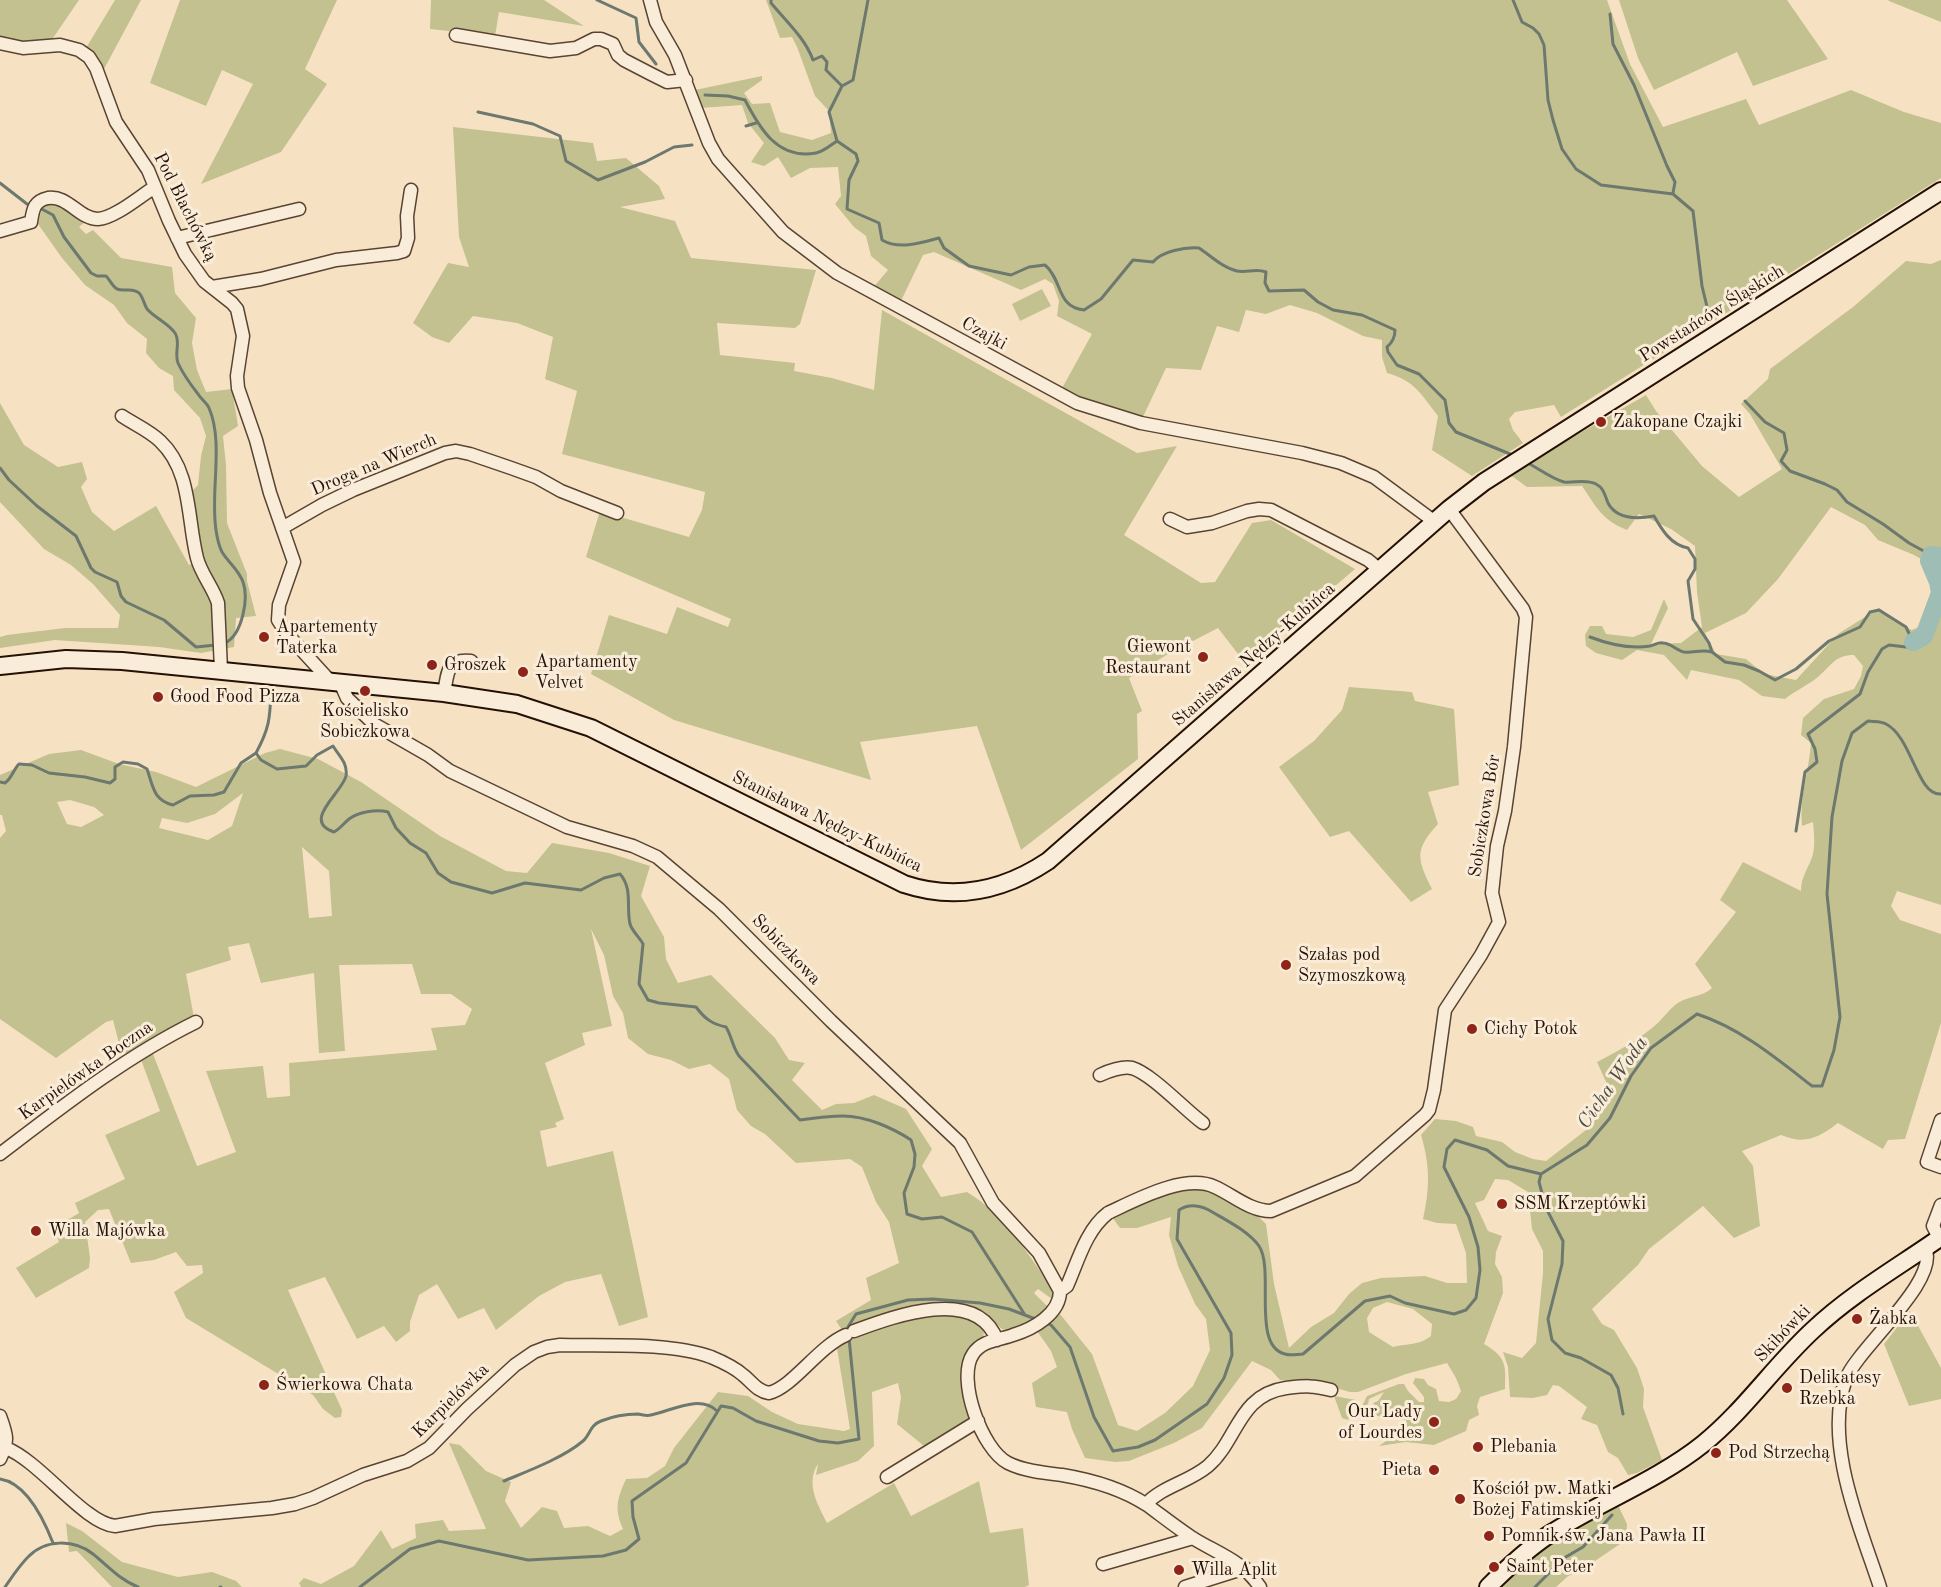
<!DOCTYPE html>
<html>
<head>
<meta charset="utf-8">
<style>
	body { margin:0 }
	canvas { display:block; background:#f6e2c3 }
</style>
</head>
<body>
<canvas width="1941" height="1587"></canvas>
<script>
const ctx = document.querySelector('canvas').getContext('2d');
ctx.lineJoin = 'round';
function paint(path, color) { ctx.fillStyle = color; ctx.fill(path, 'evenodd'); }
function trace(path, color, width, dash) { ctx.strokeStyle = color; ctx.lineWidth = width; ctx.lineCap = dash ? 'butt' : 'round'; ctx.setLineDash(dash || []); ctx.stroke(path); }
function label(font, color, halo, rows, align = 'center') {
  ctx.font = font + ' "Old Standard TT",serif'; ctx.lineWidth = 6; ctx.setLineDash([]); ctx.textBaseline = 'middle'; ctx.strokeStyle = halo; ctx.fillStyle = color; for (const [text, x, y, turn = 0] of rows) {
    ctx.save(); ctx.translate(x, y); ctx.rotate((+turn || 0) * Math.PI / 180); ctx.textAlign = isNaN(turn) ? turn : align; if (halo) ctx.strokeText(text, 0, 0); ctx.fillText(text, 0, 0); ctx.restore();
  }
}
paint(new Path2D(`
	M0,0H79L51,41L27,44L0,38Z
	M115,0H141L103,71L86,48Z
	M180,0H337L305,69L327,84L281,152L201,184L253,84L222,70L206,106L150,83Z
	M431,0H544L584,26L499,12L495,36L430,29Z
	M766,0H1607L1630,64L1663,127L1746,99L1759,125L1851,90L1904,112L1941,123V178L1561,417L1554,405L1515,412L1509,419L1513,430L1523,443L1472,476L1432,450L1438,416C1421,394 1415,381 1387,373L1382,357V340L1363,336L1317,313L1290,305L1266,314L1246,310L1239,332L1217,326L1201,370L1166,368L1142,419L1096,406L1061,390L1092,334L1057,316L1059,301L1053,284L1045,279L1021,290L934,252L923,255L900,303L872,289L888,270L871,256L866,236L854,227L835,204L841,196L838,167L810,168L791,178L778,157L764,166L751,162L764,143L748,123L742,105L700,108L695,90L762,76V80L744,93L752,104L770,103L780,132L812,140L831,133L829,111L815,96L797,47L792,37L780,38Z
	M1619,0H1787L1828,59L1753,86L1737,52L1654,90L1638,58Z
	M1888,0H1941V22L1889,1Z
	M453,127L593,143L597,161L626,158L659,186L665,199L620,207L675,221L691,258L816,270L800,324L795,328L717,323L720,355L795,363L794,371L832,378L874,390L882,310L1137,453L1177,446L1124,535L1201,583L1215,582L1252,523L1271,520L1355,569L1245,663L1218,628L1168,654L1129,678L1142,711L1137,714L1138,759L1021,850L977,726L860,742L871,780L674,720L591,674L609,615L667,634L677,607L728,627L731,619L586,557L600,511L689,537L702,510L705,492L562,454L577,391L545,379L553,337L517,323L473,316L449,343L432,337L413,323L448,263L469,267L459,237Z
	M43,204C59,205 73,210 85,222L79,227L86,234L93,230L121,258L172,267L175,293L196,318L192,343L197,370L206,392L232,389L238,426L223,436L226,465L227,523L247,574V581L256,616L236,618L234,647L201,653L159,647L55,640L0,648V637L7,635L65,628H118L120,615L93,584L71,565L44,549L0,502V403L24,445L58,467L82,462L87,479L81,487L92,512L114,531L156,506L189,565L203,560L198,521L191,492L198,485L201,456L206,436L200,418L174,390L173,376L159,368L146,353L147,339L127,323L114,305L85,285L62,258L38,224Z
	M1941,260V905L1897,891L1891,906L1900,920L1941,934V1023L1905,1139L1888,1140L1883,1149L1838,1123C1818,1138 1805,1145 1781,1135L1742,1151L1753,1166L1760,1226L1734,1238L1703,1206L1649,1249L1638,1265L1592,1309L1602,1324L1614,1330L1637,1368L1644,1389L1643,1407L1662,1460L1637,1473L1628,1475L1618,1458L1608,1452L1597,1425L1581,1419L1587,1407L1559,1386L1553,1385L1547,1395L1533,1398L1510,1397L1508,1367L1503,1352L1522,1358L1536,1343L1543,1273V1251L1532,1229L1528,1192L1508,1180L1495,1179L1484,1200L1475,1203L1488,1231L1502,1236L1496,1252L1495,1264L1502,1277L1503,1293L1484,1344C1506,1357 1506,1364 1505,1389L1480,1397L1477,1406L1479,1415L1469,1420L1466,1431L1434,1445L1406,1442L1379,1446L1406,1427V1420L1371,1415L1376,1406L1373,1403L1378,1401L1384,1392L1369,1399L1368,1404L1361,1408L1367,1396L1399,1384H1404L1408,1391L1419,1402H1424V1397L1413,1383L1415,1378L1424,1379L1428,1385L1436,1389L1439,1401L1449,1402L1456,1399L1461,1391L1456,1378L1447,1363L1406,1374L1358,1392H1350L1318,1383L1280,1380L1271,1370L1252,1361L1202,1428L1174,1443L1129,1461L1115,1462L1085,1458L1072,1429L1067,1412L1036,1407L1032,1383L1057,1367L1051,1351L1037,1331L1060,1314L1092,1354L1118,1425L1137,1431L1165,1413L1193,1386L1210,1350L1206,1319L1195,1304L1178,1266L1169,1235L1171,1217L1137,1228H1120L1112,1217L1133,1206L1192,1183L1252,1210L1266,1224L1274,1284L1289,1348L1311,1327L1334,1313L1349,1294L1362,1283L1381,1278L1425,1276L1447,1283H1467L1466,1253L1456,1224L1437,1223L1423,1219C1430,1188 1430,1165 1421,1135L1435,1119L1456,1121L1473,1127L1476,1136L1502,1142L1515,1152L1533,1159L1546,1161L1586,1130L1611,1101L1607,1084L1597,1062C1616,1052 1635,1042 1652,1028C1661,1021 1667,1012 1675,1005C1686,996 1703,997 1712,988L1695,964L1736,912L1720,900L1743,862L1801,891C1801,878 1806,872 1811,860C1816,848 1814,834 1813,822L1802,826C1799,798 1809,771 1811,743L1801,735L1803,718L1824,699L1854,689L1861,676L1863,666L1854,655C1835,655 1832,665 1818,677C1808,685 1795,691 1785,699L1762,696L1739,680L1691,670L1687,680L1664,655L1637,650L1622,660L1596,653L1586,646L1585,635L1590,626H1602L1606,634L1633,637L1651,630L1664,599L1668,608L1651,644L1681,643L1702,627L1697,592L1695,546L1671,529L1639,514L1627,530C1602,520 1597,508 1582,486L1527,487L1509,474L1646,395L1656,411L1702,466L1739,497L1782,469L1750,414L1741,404L1768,379L1770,369L1853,307L1906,261L1931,264ZM1831,507L1865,525L1878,540L1914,555L1933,566L1940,576L1921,626L1912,630L1903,626L1879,608L1838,634L1796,680L1764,674L1746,659L1716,654L1705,633L1746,613L1778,579ZM1387,1302L1413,1309L1432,1324L1431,1336C1417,1346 1409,1343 1393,1347L1369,1332L1367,1318L1373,1308Z
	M1042,289L1051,306L1020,321L1012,304Z
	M1349,687L1412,692L1415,701L1454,709L1459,785L1428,792L1438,824C1414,850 1417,859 1432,889L1411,902L1349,831L1330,837L1279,767L1314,741L1342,710Z
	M280,749L318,759L361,782L440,836L506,871L527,873L552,843L609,853L650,866L641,896L664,937L666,959L678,983L711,975L775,1038L789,1060L805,1063L792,1080L822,1110L836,1104L854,1103L874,1095L906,1109L932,1149L922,1166L941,1197L967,1192C1005,1215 1028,1254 1053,1290L1052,1299L1038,1289L1034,1293L1050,1309L1027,1326L1011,1331L1002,1329L988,1317L964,1307L844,1333L836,1321L871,1300L866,1278L899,1263L889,1222L876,1202L862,1167L850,1159L796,1163L765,1134L751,1126L737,1110L729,1079L710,1064L689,1069L671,1060L648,1054L628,1038L623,1013L613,996L604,955L591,929L612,1026L582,1033L585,1045L545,1063L564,1119L555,1123L557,1127L540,1131L547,1167L613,1151L648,1317L619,1326L601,1274L565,1282L539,1296L496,1330L484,1308L458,1319L437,1284L419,1295L410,1322V1331L396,1342L384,1326L357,1339L325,1277L288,1290L342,1410L341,1417L335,1418L323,1409L313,1395L186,1318L174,1292L203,1273L202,1265L187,1266L176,1252L154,1260L131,1263L109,1209L98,1210L85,1222L90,1258L89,1268L36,1298L16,1268L59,1242L54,1228L79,1213L75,1203L125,1179L105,1135L160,1111L140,1057L151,1049L197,1166L236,1152L206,1071L263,1066L267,1098L290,1096L289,1063L437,1050L431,1028L465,1025L472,1009L451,994H421L412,964L339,965L345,1051L319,1053L314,973L261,983L249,943L228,947L231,960L186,974L194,1018L128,1055L120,1047L113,1020L106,1022L56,1058L0,1019V838L6,831L2,815H0V775L49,754L81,750L119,764L156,772L196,787L265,753ZM243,793L232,826L208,840L159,828L162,818L187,823L215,814ZM70,800L94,807L104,815L81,827L67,824L57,802ZM302,847L329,871L332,916L309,918Z
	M1910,1311L1941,1368V1399L1909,1406L1884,1344Z
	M943,1313C958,1316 974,1318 984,1330L983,1340L969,1355L972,1418L954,1432L924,1446L897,1424L901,1397L898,1383L872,1392L874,1446L858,1461L816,1475L818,1464C805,1483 818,1505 827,1523L894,1483L911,1516L979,1481L990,1533L1023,1528L1029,1585L1025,1587H301L299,1583L304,1578L321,1584L354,1566L381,1530L392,1549L416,1538L415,1524L443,1520L449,1531L486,1529L449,1443L460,1445L486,1471L511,1482L505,1501L521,1528L542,1507L557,1511L564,1528L588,1526L610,1536L623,1529C614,1509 617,1499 626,1479L647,1478L665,1466L674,1448L718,1392L748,1396L772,1412L798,1424L844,1431L850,1429L837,1348C867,1326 906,1316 943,1313Z
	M1334,1396L1356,1400L1348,1420L1342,1418Z
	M1617,1503L1627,1524L1626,1540L1589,1565L1567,1577L1556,1587H1496L1555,1537Z
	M66,1523L82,1531L122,1562L178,1577L212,1572L236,1581L242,1587H112L77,1551L69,1552Z`), '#c3c18f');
trace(new Path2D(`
	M597,0L636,18L639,42L656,64
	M771,0V3C786,21 805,38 813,60L822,56L827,62L826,70L842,86L829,112L837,141
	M1513,0L1522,22L1533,28L1539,34L1544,45L1548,100L1553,120L1562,149L1576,169L1601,185L1673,194L1693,211L1702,286L1709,315
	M1610,14L1613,44L1634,85L1667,166L1675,182L1673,193
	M842,86L853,80L868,0
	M705,95L728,96L745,100C760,129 778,160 816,153C823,152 831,145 837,141L856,154L858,161L849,180L847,209L879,223L882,240C899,250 921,243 939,238L944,248L969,266L1011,275L1029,267L1045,265C1063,280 1056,307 1084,310L1101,299L1133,260L1153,262C1162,251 1185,247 1199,248C1211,256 1223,268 1237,271C1247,273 1256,268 1266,272L1265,283L1269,291L1304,290L1318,302L1333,310L1362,315L1395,330C1395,337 1393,342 1387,347L1388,352L1397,365L1419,374L1445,400L1449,423L1456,432L1515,456
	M478,112L533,124L560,136L566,161L598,180L645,162L674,147L692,145
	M746,126L756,123
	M0,183L27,204
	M38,207L53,215L64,237L91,273L97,276H106C110,280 112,286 117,289C124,292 133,287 139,293C143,297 144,304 147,309C155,318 168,323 175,333C181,342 174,353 178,363C183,374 191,385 198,394C201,399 207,403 209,408C224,442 210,493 216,530C217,537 219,546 222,552C228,562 239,570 243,582C249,599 242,635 225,643
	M1745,401L1765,422L1784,433L1787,450L1781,461L1790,471L1825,484L1837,490L1847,502L1883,524L1909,543L1931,555
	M1526,462C1538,468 1552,479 1564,482C1574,483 1586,479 1596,484C1604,488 1605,496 1608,503C1617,520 1638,519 1654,516C1662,530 1671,545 1688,548L1695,559V569L1688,581L1693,619L1709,643L1712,652L1725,662L1744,665L1759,671L1775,680L1796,669L1829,641L1860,627L1870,612L1879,610L1906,627L1913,642L1906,647L1889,645L1882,649L1868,672L1860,694L1808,734L1815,749L1817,762L1805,772L1796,831
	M0,468L9,480L37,506L76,536L91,568L95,572L117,582L121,596L126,602L164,620L196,647L216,645
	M1590,637C1608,644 1630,649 1650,646C1655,645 1658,642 1663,643C1671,643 1677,651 1684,652C1694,653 1702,649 1712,652
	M256,753C269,729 270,719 271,692
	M0,782L5,783C12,778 13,770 19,764L32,765L49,773L85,777L110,783L115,779V767L123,762L138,764L147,769C153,786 153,800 173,805L190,796L214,795L224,792L241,763L256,753L261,760L277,769L306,766L317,755L333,746C339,756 348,763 346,776C342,793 301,821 334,832C340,829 343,824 349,819C358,812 376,809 388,812L396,828L410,843L426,853L438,873L451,882L492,893L525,883L581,890L604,878L620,874C633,889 626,906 630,924C632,931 640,938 643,944L639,984L648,1000L659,1003L696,1007C705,1019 712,1024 726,1027C732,1037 732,1046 739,1056L800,1120C814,1118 829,1116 843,1116C866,1116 893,1128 911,1140L915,1154L914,1167L904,1193L907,1214L922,1219L942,1217L972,1232L1025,1315
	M1541,1174L1539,1182L1546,1208L1563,1241L1562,1264L1548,1319L1552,1340L1565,1353L1581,1358L1611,1375L1618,1388L1623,1414
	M1047,1323L1051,1325L1070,1347L1094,1417L1113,1451L1138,1447L1155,1440L1207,1404L1224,1378L1232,1355L1231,1333L1177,1239L1179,1210C1190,1203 1203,1206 1214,1213C1228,1221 1249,1232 1259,1246C1275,1270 1251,1346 1285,1354C1290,1356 1298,1354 1303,1354L1365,1301L1390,1296L1405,1303L1454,1314L1466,1310L1476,1298L1480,1270L1478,1247L1469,1217L1444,1167L1447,1149L1455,1140L1487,1150L1508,1166L1541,1174L1587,1145L1610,1118L1631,1076L1651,1048L1697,1014C1740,1028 1776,1058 1812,1086H1822L1834,1050L1840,1017L1827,894L1832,817L1842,761L1852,733L1868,721C1873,722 1881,721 1886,724C1912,737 1917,796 1941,794
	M848,1332V1327L856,1314L908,1300L933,1299L980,1303L1009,1309L1038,1320
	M0,1479C27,1483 44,1520 53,1543
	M504,1481C528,1471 563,1458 583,1441C590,1435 590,1425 601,1421C611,1417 626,1414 638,1414C642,1415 647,1416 651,1415C671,1411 700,1394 717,1411
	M5,1587C12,1577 19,1566 28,1557C45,1539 74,1539 93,1554C108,1566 120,1580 138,1587
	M220,1587H221
	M360,1587L410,1549L439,1541L528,1560L603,1556L626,1550L639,1539L633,1517L632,1501L686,1463L721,1406L733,1408L756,1421L819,1441L838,1443L859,1439L849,1338
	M1535,1587L1564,1558L1583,1547L1612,1515`), '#6d786f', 3);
trace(new Path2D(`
	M1913,642L1924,636L1940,593L1938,582L1929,561L1931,555L1941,556`), '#9dbdb5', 18);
const street = new Path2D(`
	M650,0L656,22L675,55L709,143L718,159L783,232L837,273L1077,403L1141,423L1302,453L1341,463L1374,477L1435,522
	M456,35L550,51L576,48L594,39H601L613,44L618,55L624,60L651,74L667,82L686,80
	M0,43L23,48L60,45L79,50L89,57L96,68L116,122L148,170L169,221L185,254L204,281L232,303L237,309L243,336L237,376L238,388L256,440L270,493L294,562L279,605L278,620L287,634L330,681
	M0,231L31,222C33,209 34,201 48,198C68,195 79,219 98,219C115,218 140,196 155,187
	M177,238L299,209
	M212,287L261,279L336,260L397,253L404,251L408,238L407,216L411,190
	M122,416C134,424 150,431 160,441C192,471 187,519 197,558C201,574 213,587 218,603L221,670
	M1170,519L1187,527L1212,523L1247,511L1259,509L1271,510L1368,560L1380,570
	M282,528L322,505L353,490L445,453L456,451L470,454L511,468L536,477L561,491L617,513
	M340,682L347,698L374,724L428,755L450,771L567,827L633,846L657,857L719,909L831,1021L960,1143L993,1203L1039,1253L1060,1291C1060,1314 1033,1329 1013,1335C1000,1340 982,1340 973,1354C956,1379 982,1450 1008,1463C1024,1471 1045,1473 1062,1475C1092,1480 1121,1488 1147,1505C1162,1516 1176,1527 1191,1537C1218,1554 1242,1560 1260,1587
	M444,693C448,673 446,658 471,661
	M1100,1075C1109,1071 1121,1066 1132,1068C1152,1074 1185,1110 1203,1123
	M1941,1120L1927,1162L1941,1167
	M0,1154C63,1106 125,1057 196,1022
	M1939,1238L1933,1226L1941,1205
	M1060,1291L1067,1286C1078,1261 1086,1230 1108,1213C1136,1200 1185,1173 1215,1187C1233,1195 1250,1211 1271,1211L1355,1176L1425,1115L1429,1110L1434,1090L1445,1010L1481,955L1499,922L1492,893L1497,846L1505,811L1514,747L1526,617L1523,609L1449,509
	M854,1331C892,1317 976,1285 997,1340
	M0,1416C7,1435 9,1441 0,1459
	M6,1448C41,1462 84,1523 115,1526L154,1519L272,1508L295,1504L313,1498L363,1475L407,1461L429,1448L467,1409L515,1365L534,1352L547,1347L560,1345C604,1346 670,1342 711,1357C723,1362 734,1367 743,1375C752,1382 757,1391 769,1393C793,1387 818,1347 846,1335
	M887,1477L978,1421
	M1146,1504C1163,1486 1189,1482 1208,1466C1238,1440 1238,1395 1286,1388C1305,1386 1312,1385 1331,1390
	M1103,1564L1193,1538
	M1185,1587L1245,1568
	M1880,1587C1860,1526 1823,1442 1846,1379C1857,1349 1941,1280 1925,1248`);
const secondary = new Path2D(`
	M0,666L66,659L122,661L444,693L517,704L591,728L904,884C955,901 1003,891 1048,861L1449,509L1484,482L1941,191
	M1488,1587C1507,1568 1527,1549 1550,1534C1598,1503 1658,1480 1703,1444C1744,1411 1774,1366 1813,1330C1851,1294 1898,1267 1941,1237`);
trace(street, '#594434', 15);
trace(secondary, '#251005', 20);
trace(street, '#f9ecd8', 12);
trace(secondary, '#f9ecd8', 16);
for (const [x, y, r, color] of [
	[1601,422,6,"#8f2418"],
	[264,637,6,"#8f2418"],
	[1203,657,6,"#8f2418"],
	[432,665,6,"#8f2418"],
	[523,672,6,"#8f2418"],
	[365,691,6,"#8f2418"],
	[158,697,6,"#8f2418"],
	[1286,965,6,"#8f2418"],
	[1472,1029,6,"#8f2418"],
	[1502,1204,6,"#8f2418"],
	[36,1231,6,"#8f2418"],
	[1857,1319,6,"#8f2418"],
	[264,1385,6,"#8f2418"],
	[1787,1388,6,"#8f2418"],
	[1434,1422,6,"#8f2418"],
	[1478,1447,6,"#8f2418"],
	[1716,1453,6,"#8f2418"],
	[1434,1470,6,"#8f2418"],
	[1460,1499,6,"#8f2418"],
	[1489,1536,6,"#8f2418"],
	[1494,1567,6,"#8f2418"],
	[1179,1570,6,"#8f2418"]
]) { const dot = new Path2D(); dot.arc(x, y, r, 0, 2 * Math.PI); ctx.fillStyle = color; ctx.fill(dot); trace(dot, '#f9ecd8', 2); }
label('18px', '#251005', '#f9ecd8', [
	["Pod Blachówką",185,207,63],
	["Powstańców Śląskich",1712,314,-32],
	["Czajki",984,334,29],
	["Droga na Wierch",374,465,-23],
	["Stanisława Nędzy-Kubińca",1254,655,-41],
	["Sobiczkowa Bór",1485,816,-81],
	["Stanisława Nędzy-Kubińca",827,822,26],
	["Sobiczkowa",786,950,46],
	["Karpielówka Boczna",86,1071,-35],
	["Skibówki",1783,1334,-46],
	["Karpielówka",451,1401,-44]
]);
label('18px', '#251005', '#f9ecd8', [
	["Zakopane Czajki",1613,422],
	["Apartementy",276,627],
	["Taterka",276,648],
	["Giewont",1191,647,"right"],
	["Restaurant",1191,668,"right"],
	["Apartamenty",535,662],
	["Velvet",535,683],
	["Groszek",444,665],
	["Good Food Pizza",170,697],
	["Kościelisko",365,711,"center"],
	["Sobiczkowa",365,732,"center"],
	["Szałas pod",1298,955],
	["Szymoszkową",1298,976],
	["Cichy Potok",1484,1029],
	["SSM Krzeptówki",1514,1204],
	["Willa Majówka",48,1231],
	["Żabka",1869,1319],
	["Delikatesy",1799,1378],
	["Rzebka",1799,1399],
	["Świerkowa Chata",276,1385],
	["Our Lady",1422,1412,"right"],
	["of Lourdes",1422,1433,"right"],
	["Plebania",1490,1447],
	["Pod Strzechą",1728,1453],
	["Pieta",1422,1470,"right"],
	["Kościół pw. Matki",1472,1489],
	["Bożej Fatimskiej",1472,1510],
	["Pomnik św. Jana Pawła II",1501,1536],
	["Saint Peter",1506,1567],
	["Willa Aplit",1191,1570]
], 'left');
label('italic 20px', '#4f4d43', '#f9ecd8', [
	["Cicha Woda",1613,1083,-55]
]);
</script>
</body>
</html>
